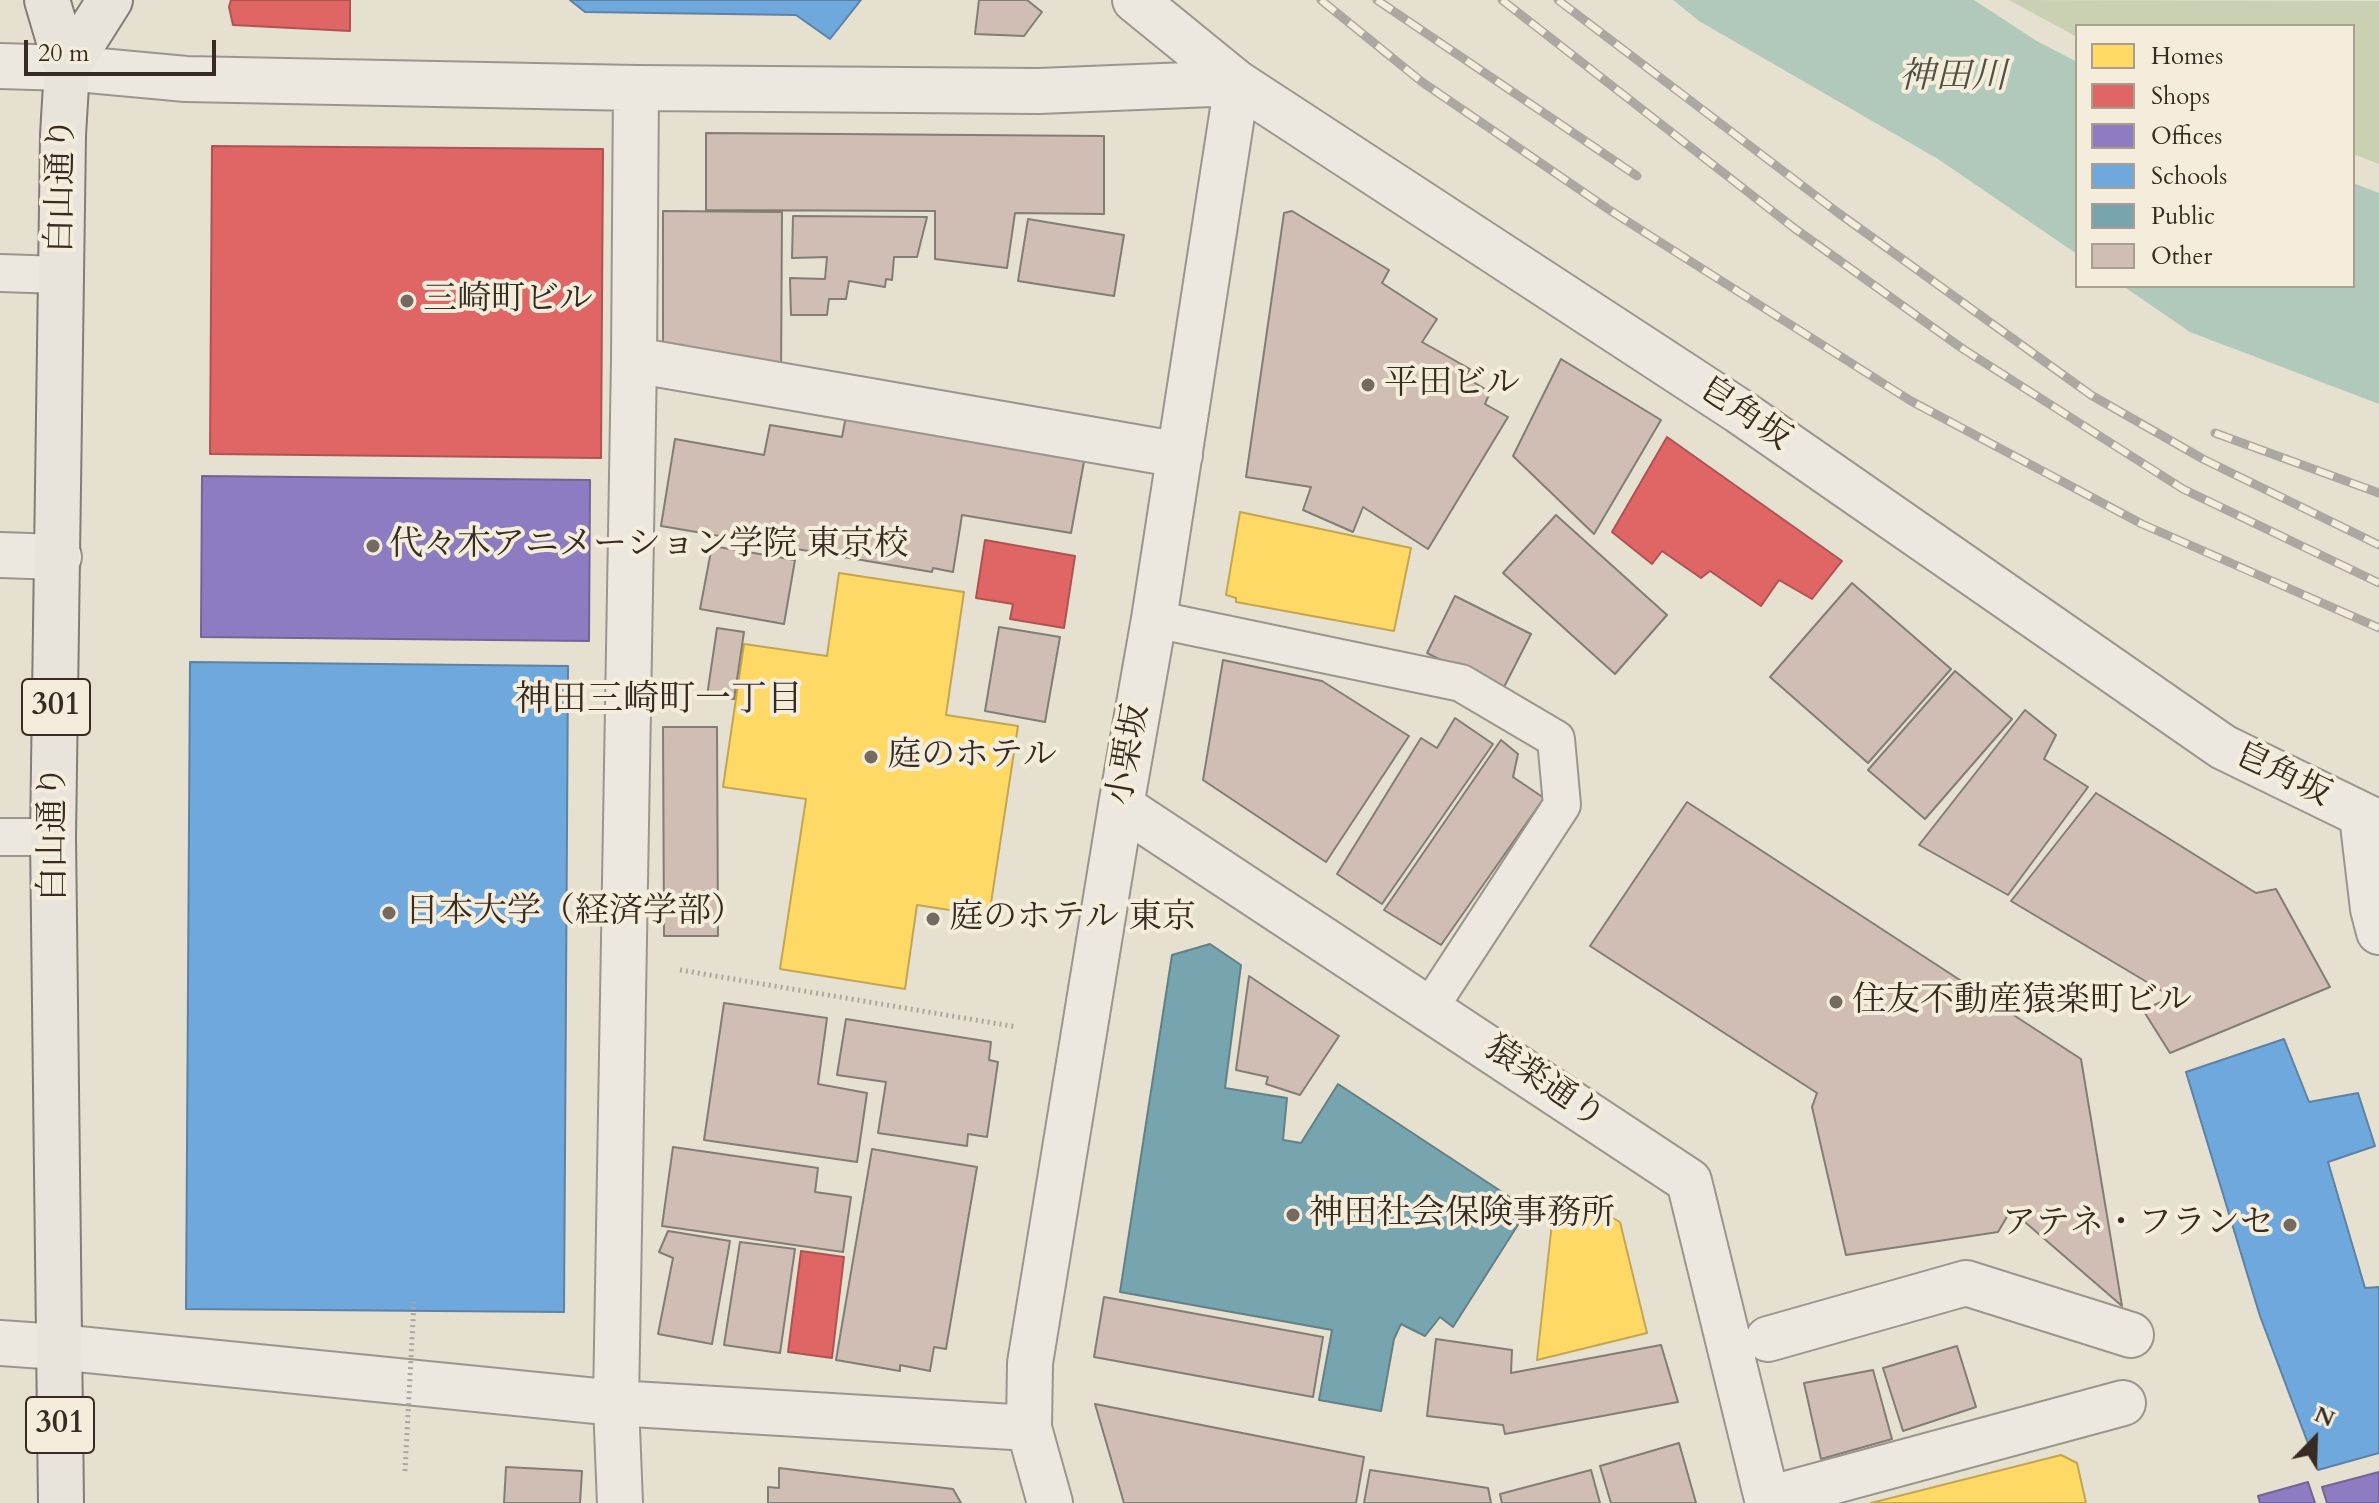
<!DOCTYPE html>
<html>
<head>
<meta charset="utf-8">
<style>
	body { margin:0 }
	#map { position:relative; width:2379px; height:1503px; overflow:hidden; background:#e6e0d0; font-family:Cardo,serif }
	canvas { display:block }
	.legend { position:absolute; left:2075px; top:24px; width:280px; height:264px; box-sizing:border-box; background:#f5eddb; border:2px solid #a99f91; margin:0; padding:10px 14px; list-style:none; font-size:24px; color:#372b23 }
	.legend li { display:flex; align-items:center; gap:16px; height:40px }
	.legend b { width:40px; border:2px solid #a99f91 }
	.north { position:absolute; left:2275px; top:1399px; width:80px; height:80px; -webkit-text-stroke:6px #f5eddb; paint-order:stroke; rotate:23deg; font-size:22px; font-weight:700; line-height:32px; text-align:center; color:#372b23 }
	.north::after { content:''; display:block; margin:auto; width:28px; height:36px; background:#372b23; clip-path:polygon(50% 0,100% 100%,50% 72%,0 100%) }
	.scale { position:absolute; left:24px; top:40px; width:192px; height:36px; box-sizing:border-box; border:4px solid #372b23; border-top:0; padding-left:10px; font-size:24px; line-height:28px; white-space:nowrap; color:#372b23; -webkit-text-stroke:6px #f5eddb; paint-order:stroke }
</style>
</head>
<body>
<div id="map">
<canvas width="2379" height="1503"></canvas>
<ul class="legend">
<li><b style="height:22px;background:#ffd966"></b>Homes</li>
<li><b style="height:22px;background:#e06666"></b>Shops</li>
<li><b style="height:22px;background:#8e7cc3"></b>Offices</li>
<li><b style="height:22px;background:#6fa8dc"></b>Schools</li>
<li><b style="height:22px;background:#76a5af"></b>Public</li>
<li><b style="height:22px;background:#d0beb4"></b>Other</li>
</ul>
<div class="north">N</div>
<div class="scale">20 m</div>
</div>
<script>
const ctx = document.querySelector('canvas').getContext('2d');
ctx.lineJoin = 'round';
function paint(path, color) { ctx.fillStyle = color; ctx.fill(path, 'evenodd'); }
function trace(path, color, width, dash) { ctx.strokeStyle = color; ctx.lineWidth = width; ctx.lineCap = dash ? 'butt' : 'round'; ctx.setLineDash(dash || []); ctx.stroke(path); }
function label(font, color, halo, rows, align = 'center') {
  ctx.font = font + ' Cardo,"Noto Serif JP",serif'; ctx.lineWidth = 8; ctx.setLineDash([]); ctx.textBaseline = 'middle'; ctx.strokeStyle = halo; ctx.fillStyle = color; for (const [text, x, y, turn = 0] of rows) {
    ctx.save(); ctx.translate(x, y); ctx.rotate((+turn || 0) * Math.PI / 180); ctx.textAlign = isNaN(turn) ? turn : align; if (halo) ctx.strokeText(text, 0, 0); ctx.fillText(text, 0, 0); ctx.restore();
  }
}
paint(new Path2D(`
	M2009,0L2379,1V164L2353,154V26H2077V37Z`), '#cad1b2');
paint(new Path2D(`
	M1673,0H1974L2035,40L2077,62V254L1938,159L1699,21Z
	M2353,183L2379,193V404L2190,332L2123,286H2353Z`), '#b1c9ba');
const homes = new Path2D(`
	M1240,512L1411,548L1394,631L1236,602V598L1226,595Z
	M839,573L964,592L946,715L1018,726L989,916L917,905L905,989L780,969L806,799L723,787L744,644L827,656Z
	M1555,1195H1572L1620,1222L1647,1333L1537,1360Z
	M2061,1455L2077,1463L2086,1503H1871Z`);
paint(homes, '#ffd966');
trace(homes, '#c3a552', 2);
const shops = new Path2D(`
	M231,0H350V31L233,25L229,7Z
	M212,146L603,149L601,458L210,454Z
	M1667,437L1842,561L1812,599L1779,580L1761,606L1710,571L1701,578L1662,551L1652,564L1612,532Z
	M985,540L1075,556L1064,628L1010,619L1013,604L976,598Z
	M801,1251L844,1257L832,1358L788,1352Z`);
paint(shops, '#e06666');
trace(shops, '#ad5452', 2);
const offices = new Path2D(`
	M202,476L590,480L589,641L201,637Z
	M2379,1472V1503H2327L2322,1487Z
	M2308,1482L2315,1503H2260L2258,1496Z`);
paint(offices, '#8e7cc3');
trace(offices, '#746493', 2);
const schools = new Path2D(`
	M570,0H861L830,39L796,15L585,12Z
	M190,662L568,666L564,1312L186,1309Z
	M2284,1039L2309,1102L2358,1093L2375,1146L2328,1162L2365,1288L2379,1287V1453L2318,1470L2260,1316L2186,1072Z`);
paint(schools, '#6fa8dc');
trace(schools, '#5e82a4', 2);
const public = new Path2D(`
	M1210,944L1241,965L1225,1088L1287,1098L1283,1140L1301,1143L1338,1084L1528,1209L1453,1327L1440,1317L1425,1336L1401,1324L1394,1339L1381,1411L1319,1400L1332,1330L1120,1292L1172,955Z`);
paint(public, '#76a5af');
trace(public, '#638085', 2);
const building = new Path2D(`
	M979,0H1027L1042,12L1024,36L975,34Z
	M706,133L1104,136V214L1015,213L1007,268L935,259V211L706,210Z
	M663,211L782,212L781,376L663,352Z
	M1292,211L1389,270L1382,283L1437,319L1422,342L1470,369L1465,377L1490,392L1485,404L1508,417L1428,549L1363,507L1353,532L1303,510L1311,487L1246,477L1284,213Z
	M793,216L927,217L917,257H894L892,280L886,279L885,287L849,281L846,299H829L827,315H791L790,278L825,279L827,257L792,258Z
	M1028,219L1124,235L1114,296L1018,281Z
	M1561,359L1661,420L1594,534L1513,456Z
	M846,416L1085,456L1071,533L962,515L953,572L933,568L932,572L661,526L675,439L764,455L770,425L842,437Z
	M1556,515L1667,615L1615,674L1503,573Z
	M712,546L795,560L784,624L700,609Z
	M1852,583L1951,669L1868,763L1770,677Z
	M1455,596L1531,634L1502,691L1427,653Z
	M999,627L1060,637L1045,722L985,711Z
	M717,628L744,632L734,699L707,696Z
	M1223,660L1322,681L1409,736L1326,862L1203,780Z
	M1955,671L2012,719L1925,819L1868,770Z
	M2025,710L2056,735L2044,759L2088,787L2008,895L1919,845Z
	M1455,718L1493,744L1382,904L1337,874L1421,738L1437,748Z
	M663,727H717L718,936H664Z
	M1501,740L1518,754L1513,777L1544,798L1441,945L1384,910Z
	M2096,793L2256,893L2276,889L2330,987L2170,1053L2143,1010L2172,997L2011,901Z
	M1687,802L2081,1059L2122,1306L2011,1210L1998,1232L1846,1255L1812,1107L1817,1093L1590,946Z
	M1249,976L1339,1036L1300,1095L1266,1084L1268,1077L1236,1070Z
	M724,1003L827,1018L818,1084L867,1093L857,1162L704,1140Z
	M846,1019L991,1042L989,1060L998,1062L987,1137L968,1134L967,1146L878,1133L886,1082L837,1075Z
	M673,1147L818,1168L815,1192L851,1197L843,1252L662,1226Z
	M872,1149L977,1167L946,1349L934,1347L930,1371L900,1365V1371L836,1360Z
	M668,1231L730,1241L712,1344L658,1334L673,1258L659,1252Z
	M740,1242L795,1249L780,1353L724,1345Z
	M1104,1297L1323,1337L1313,1397L1094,1357Z
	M1436,1339L1512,1350L1511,1373L1661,1345L1678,1402L1505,1434L1503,1425L1427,1416Z
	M1957,1346L1976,1407L1903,1431L1883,1368Z
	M1873,1370L1892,1439L1821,1459L1804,1383Z
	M1095,1404L1364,1457L1356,1503H1124Z
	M1679,1443L1696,1503H1611L1600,1466Z
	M506,1467L582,1471L580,1503H504Z
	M779,1468L953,1489L961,1503H768V1487L779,1488Z
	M1370,1470L1488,1488L1491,1503H1364Z
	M1591,1470L1600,1503H1502L1500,1494Z`);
paint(building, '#d0beb4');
trace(building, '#827d75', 2);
const lane = new Path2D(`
	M0,273L61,275
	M1154,619L1461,683L1556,739L1562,805L1430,1007
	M0,837H53`);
const street = new Path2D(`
	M1135,0L1237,83L1739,411L2223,747L2379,823
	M0,66L67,68L186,79L636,88L1039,91L1237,83L1154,619L1121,806L1030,1363L1029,1428L1050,1503
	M634,360L1180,455
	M0,555L59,557
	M1121,806L1689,1181L1768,1503
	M2362,816L2373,909L2379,932
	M1768,1339L1966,1283L2131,1335
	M0,1343L58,1347L616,1403L1029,1428
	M1768,1499L2123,1403
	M620,1503L616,1403L634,360L636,88`);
const primary = new Path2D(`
	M47,0L67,68L63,135L53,837L61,1503
	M67,68L110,0`);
trace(lane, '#9b968c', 40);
trace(street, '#9b968c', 48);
trace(primary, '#827d75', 48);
trace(new Path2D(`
	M680,970L1017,1027`), '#aba8a1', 5, [2, 4]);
trace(lane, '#ece8e0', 36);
trace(street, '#ece8e0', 44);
trace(primary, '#e9e4db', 44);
const rail = new Path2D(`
	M1321,0L1422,82L1611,211L1911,401L2142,524L2379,628
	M1377,0L1637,176
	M1502,0L1794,228L1963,349L2183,489L2379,583
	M1558,0L1837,212L2091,395L2203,459L2379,545
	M2215,433L2379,493`);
trace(rail, '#aba8a1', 9);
trace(rail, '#f5eddb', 6, [18]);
trace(new Path2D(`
	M405,1471L414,1302`), '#aba8a1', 5, [2, 4]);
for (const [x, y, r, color] of [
	[407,301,8,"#746a60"],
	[1368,385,8,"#746a60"],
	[373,546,8,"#746a60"],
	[871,757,8,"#746a60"],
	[389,913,8,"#746a60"],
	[933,919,8,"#746a60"],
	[1836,1002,8,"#746a60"],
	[1293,1215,8,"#746a60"],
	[2290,1225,8,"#746a60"]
]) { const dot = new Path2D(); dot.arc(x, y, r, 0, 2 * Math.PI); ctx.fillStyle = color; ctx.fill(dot); trace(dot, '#f5eddb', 3); }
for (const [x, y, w] of [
	[56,707,68],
	[60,1425,68]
]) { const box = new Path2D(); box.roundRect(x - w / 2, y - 28, w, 56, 6); ctx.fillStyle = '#f5eddb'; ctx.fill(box); trace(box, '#372b23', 2); }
label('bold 32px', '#372b23', null, [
	["301",56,707],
	["301",60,1425]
]);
label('34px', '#372b23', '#f5eddb', [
	["白山通り",63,185,-89],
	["皀角坂",1744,415,34],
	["小栗坂",1130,755,-80],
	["皀角坂",2282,776,26],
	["白山通り",55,833,-90],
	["猿楽通り",1544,1084,34]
]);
label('34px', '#372b23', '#f5eddb', [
	["三崎町ビル",423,301],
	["平田ビル",1384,385],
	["代々木アニメーション学院 東京校",389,546],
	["庭のホテル",887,757],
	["日本大学（経済学部）",405,913],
	["庭のホテル 東京",949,919],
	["住友不動産猿楽町ビル",1852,1002],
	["神田社会保険事務所",1309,1215],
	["アテネ・フランセ",2274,1225,"right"]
], 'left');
label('italic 36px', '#505046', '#f5eddb', [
	["神田川",1953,79]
]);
label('36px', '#372b23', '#f5eddb', [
	["神田三崎町一丁目",659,702]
]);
</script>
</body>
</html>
